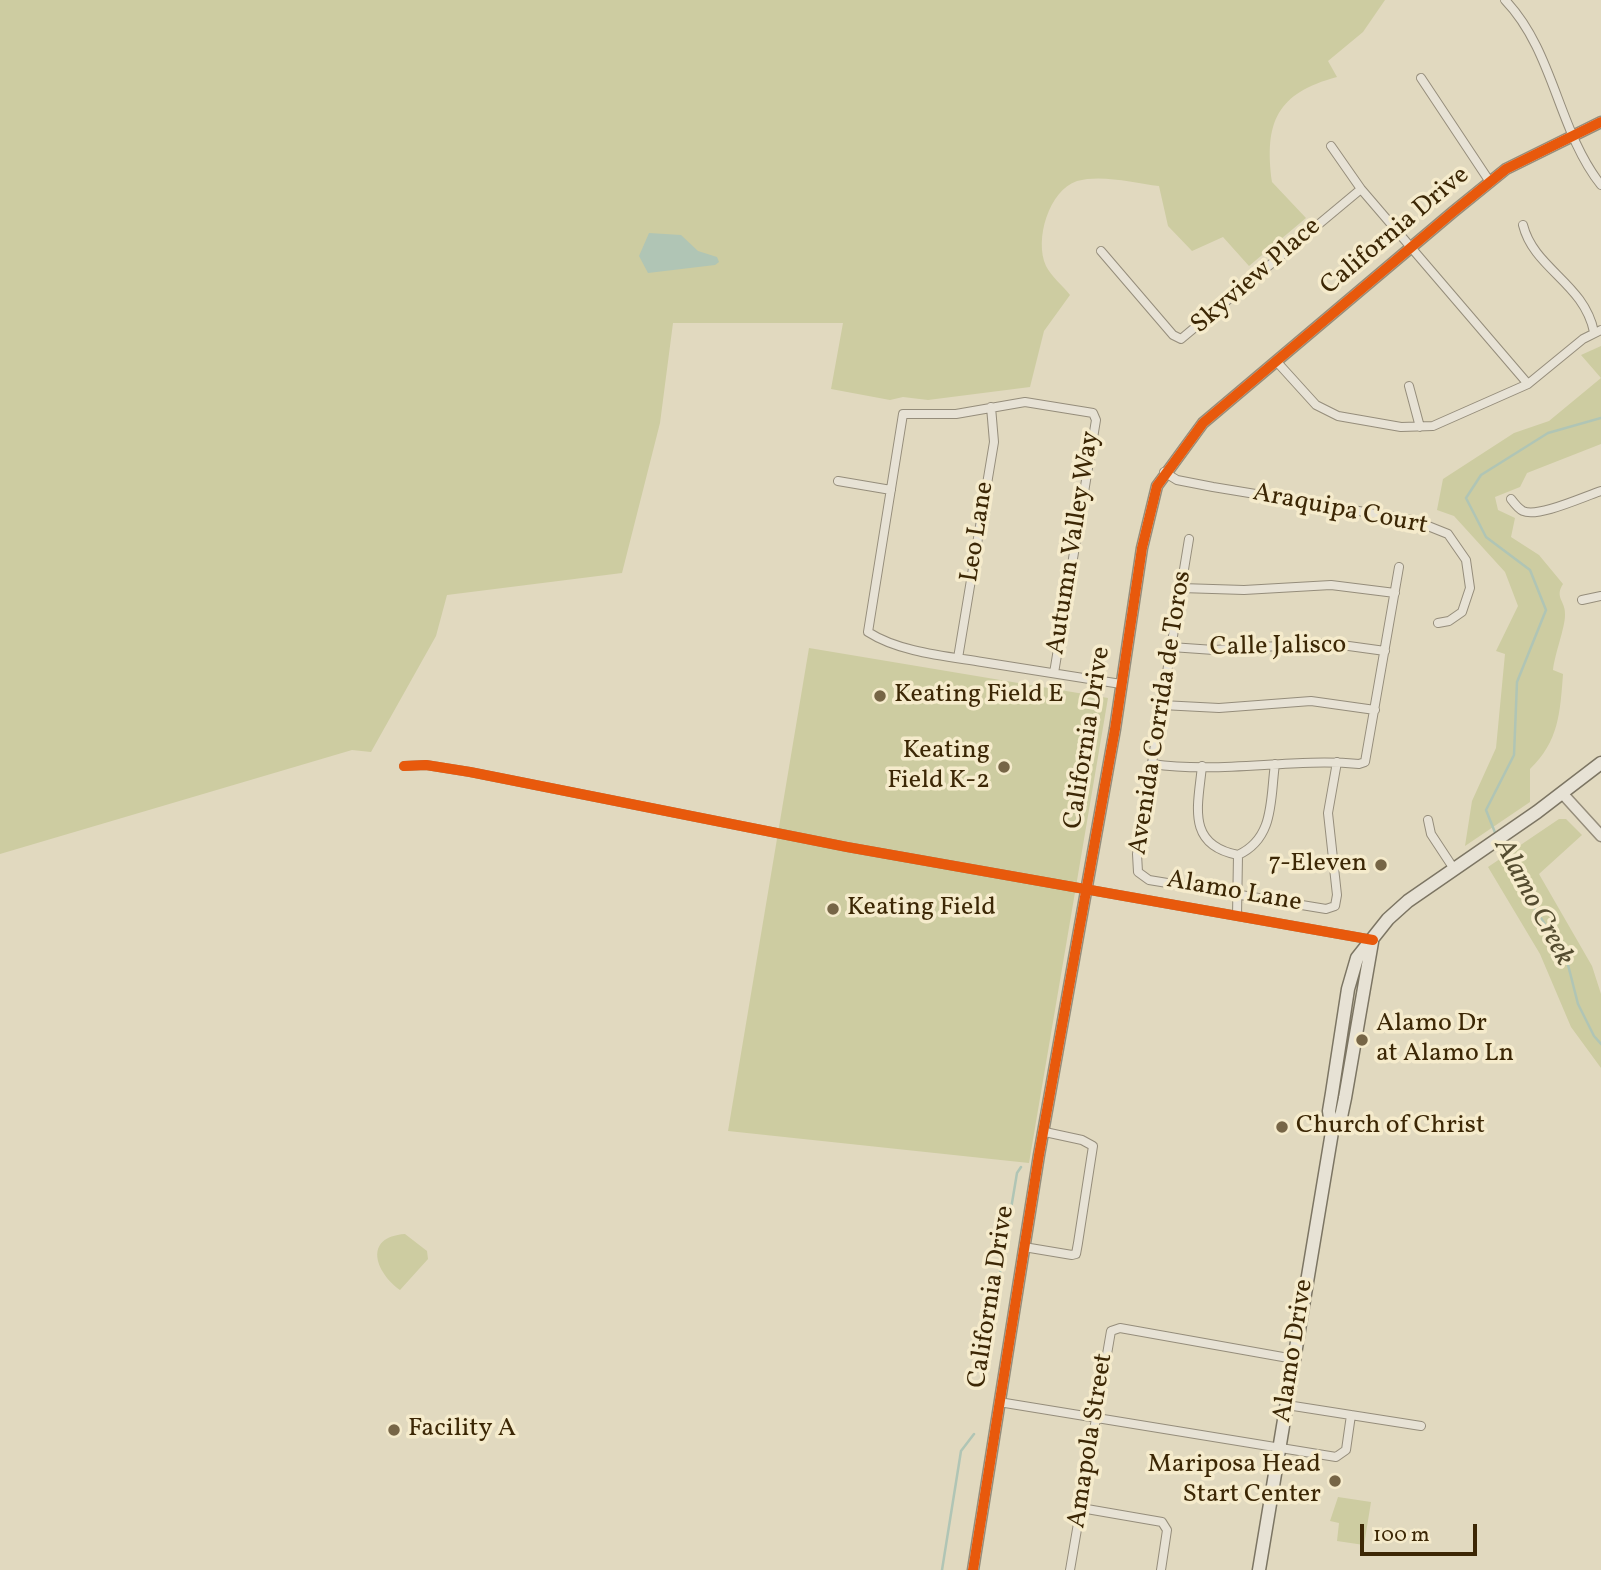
<!DOCTYPE html>
<html>
<head>
<meta charset="utf-8">
<style>
	body { margin:0 }
	#map { position:relative; width:1601px; height:1570px; overflow:hidden; background:#e1d9bf; font-family:Vollkorn,serif }
	canvas { display:block }
	.scale { position:absolute; left:1360px; top:1524px; width:117px; height:32px; box-sizing:border-box; border:4px solid #3c2705; border-top:0; padding-left:9px; font-size:21px; line-height:24px; white-space:nowrap; color:#3c2705; -webkit-text-stroke:5px #f5ebcc; paint-order:stroke }
</style>
</head>
<body>
<div id="map">
<canvas width="1601" height="1570"></canvas>
<div class="scale">100 m</div>
</div>
<script>
const ctx = document.querySelector('canvas').getContext('2d');
ctx.lineJoin = 'round';
function paint(path, color) { ctx.fillStyle = color; ctx.fill(path, 'evenodd'); }
function trace(path, color, width, dash) { ctx.strokeStyle = color; ctx.lineWidth = width; ctx.lineCap = dash ? 'butt' : 'round'; ctx.setLineDash(dash || []); ctx.stroke(path); }
function label(font, color, halo, rows, align = 'center') {
  ctx.font = font + ' Vollkorn,serif'; ctx.lineWidth = 7; ctx.setLineDash([]); ctx.textBaseline = 'middle'; ctx.strokeStyle = halo; ctx.fillStyle = color; for (const [text, x, y, turn = 0] of rows) {
    ctx.save(); ctx.translate(x, y); ctx.rotate((+turn || 0) * Math.PI / 180); ctx.textAlign = isNaN(turn) ? turn : align; if (halo) ctx.strokeText(text, 0, 0); ctx.fillText(text, 0, 0); ctx.restore();
  }
}
paint(new Path2D(`
	M0,0H1385L1363,32L1328,61L1337,77C1277,93 1264,122 1272,182L1306,218L1249,266L1223,237L1192,251L1168,226L1159,186C1135,183 1101,174 1077,181C1049,190 1034,240 1046,266C1051,276 1063,286 1070,295L1044,331L1030,387L928,400L903,397L890,400L831,389L843,323H673L660,423L622,573L447,595L436,636L371,752L352,750L0,854Z
	M1601,346V444L1527,473L1520,487L1495,497L1498,510L1515,518L1511,537L1539,555L1563,584C1554,598 1566,601 1565,615C1565,628 1555,653 1553,670L1563,674C1560,713 1559,741 1530,769V802L1465,846L1472,801L1496,748L1505,654L1496,651L1518,606L1505,572L1454,516L1437,510L1443,479L1514,433L1549,421L1601,378L1581,355Z
	M809,648L1108,698L1029,1163L728,1131Z
	M1559,819H1566L1582,835L1539,874L1592,966L1601,994V1068L1571,1027L1540,954L1488,867Z
	M405,1234L427,1251L428,1259L400,1290C375,1272 363,1237 405,1234Z
	M1338,1497L1371,1502L1364,1545L1337,1541L1339,1523L1330,1521Z`), '#cdcca1');
paint(new Path2D(`
	M649,233L681,235L698,251L717,257L719,262L715,265L648,273L639,256Z`), '#b0c5b5');
trace(new Path2D(`
	M1496,835L1486,810L1514,755L1517,682L1546,610L1530,570L1486,537L1466,498L1481,475L1548,433L1601,418
	M1499,845L1508,867L1566,957L1578,1004L1594,1036L1601,1044
	M983,1376L1017,1173L1021,1167
	M942,1570L961,1451L974,1434`), '#b0c5b5', 2.5);
const minor = new Path2D(`
	M1505,0C1554,51 1558,131 1601,185
	M1421,78L1490,182
	M1331,146L1361,189L1528,384
	M1523,225C1534,269 1584,283 1594,332
	M1101,251L1173,335L1181,339L1361,189
	M1277,362L1316,405L1338,416L1401,427L1433,426L1528,384L1583,339L1601,330
	M1409,386L1420,427
	M1164,472L1177,480L1213,487L1413,520L1448,534L1466,560L1470,588L1462,612L1449,621L1438,623
	M838,481L891,490
	M1511,499C1514,503 1519,509 1523,511C1538,518 1585,496 1601,491
	M1189,539L1137,854L1138,872L1149,880L1326,909L1335,906L1337,895L1328,813L1337,762
	M1181,588L1244,590L1331,585L1395,593
	M1582,600L1601,596
	M1171,647L1214,650L1327,643L1385,651
	M958,658L994,442L991,407
	M1054,673L1096,420L1093,413L1025,402L956,414H903L868,632C899,652 945,656 982,662C1028,669 1075,677 1121,684
	M1162,705L1219,708L1311,701L1375,710
	M1152,764C1221,774 1290,758 1359,764L1365,762L1399,567
	M404,766L426,765L470,772L847,847L1373,940
	M1202,766C1198,806 1186,845 1238,855C1275,838 1270,799 1275,764
	M1428,820L1431,834L1454,869
	M1237,916L1238,855
	M1024,1247L1072,1255L1076,1254L1078,1243L1093,1146L1082,1140L1045,1132
	M999,1402L1336,1457L1346,1450L1351,1415
	M1287,1405L1421,1426
	M1081,1508L1162,1522L1167,1530L1161,1570
	M1070,1570L1111,1331L1120,1328L1294,1359`);
const tertiary = new Path2D(`
	M1562,793L1601,836
	M973,1570L1039,1155L1115,729L1142,548L1157,486L1203,423L1453,212L1506,169L1601,122`);
const secondary = new Path2D(`
	M1332,1132L1341,1117L1345,1098L1372,942
	M1259,1570L1332,1132L1329,1111L1332,1093L1348,989L1357,958L1388,919L1408,901L1537,812L1601,763`);
trace(minor, '#958d7b', 10);
trace(tertiary, '#958d7b', 13);
trace(secondary, '#7c7563', 15);
trace(minor, '#e7e2d5', 8);
trace(tertiary, '#e7e2d5', 10);
trace(secondary, '#e7e2d5', 12);
trace(new Path2D(`
	M404,766L426,765L470,772L847,847L1373,940
	M973,1570L1039,1155L1115,729L1142,548L1157,486L1203,423L1453,212L1506,169L1601,122`), '#e8590c', 10);
for (const [x, y, r, color] of [
	[880,696,7,"#766546"],
	[1004,767,7,"#766546"],
	[1381,865,7,"#766546"],
	[833,909,7,"#766546"],
	[1362,1040,7,"#766546"],
	[1282,1127,7,"#766546"],
	[394,1430,7,"#766546"],
	[1335,1481,7,"#766546"]
]) { const dot = new Path2D(); dot.arc(x, y, r, 0, 2 * Math.PI); ctx.fillStyle = color; ctx.fill(dot); trace(dot, '#f5ebcc', 2.5); }
label('26px', '#3c2705', '#f5ebcc', [
	["California Drive",1396,232,-40],
	["Skyview Place",1257,277,-41],
	["Araquipa Court",1340,511,11],
	["Leo Lane",979,532,-81],
	["Autumn Valley Way",1075,543,-81],
	["Calle Jalisco",1278,648,-1],
	["Avenida Corrida de Toros",1162,713,-81],
	["California Drive",1089,738,-81],
	["Alamo Lane",1234,893,10],
	["California Drive",993,1297,-81],
	["Alamo Drive",1295,1351,-81],
	["Amapola Street",1092,1441,-81]
]);
label('26px', '#3c2705', '#f5ebcc', [
	["Keating Field E",894,696],
	["Keating",990,752,"right"],
	["Field K-2",990,782,"right"],
	["7-Eleven",1367,865,"right"],
	["Keating Field",847,909],
	["Alamo Dr",1376,1025],
	["at Alamo Ln",1376,1055],
	["Church of Christ",1296,1127],
	["Facility A",408,1430],
	["Mariposa Head",1321,1466,"right"],
	["Start Center",1321,1496,"right"]
], 'left');
label('italic 28px', '#544c30', '#f5ebcc', [
	["Alamo Creek",1532,903,62]
]);
</script>
</body>
</html>
